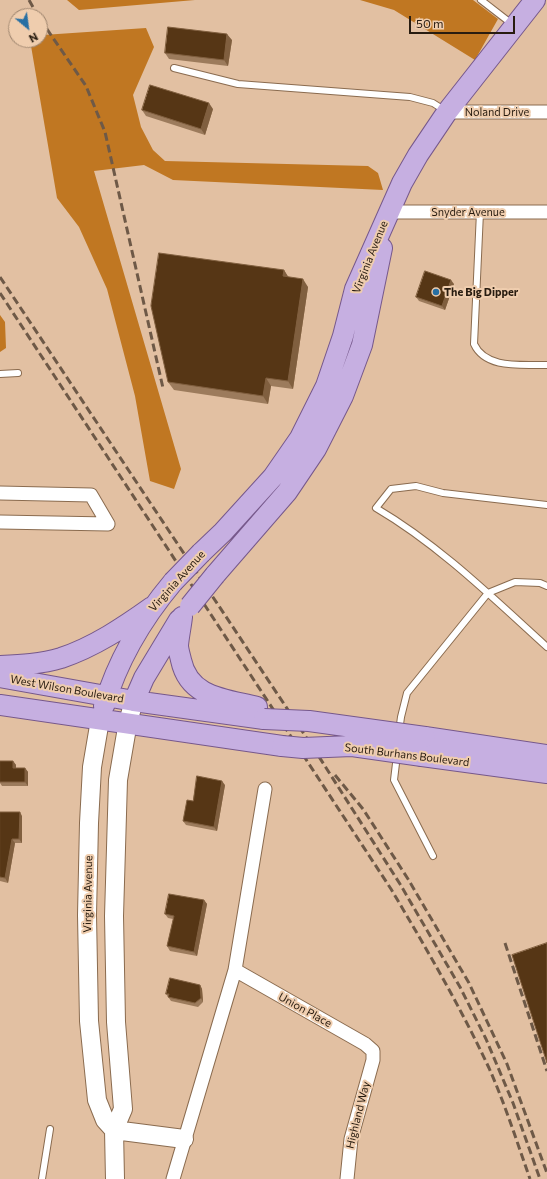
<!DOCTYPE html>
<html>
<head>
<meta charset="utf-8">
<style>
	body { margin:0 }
	#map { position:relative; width:547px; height:1179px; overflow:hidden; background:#e2c0a2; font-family:Commissioner,sans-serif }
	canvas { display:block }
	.north { position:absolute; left:8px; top:8px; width:40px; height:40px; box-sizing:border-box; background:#efcdae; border:1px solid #9f866f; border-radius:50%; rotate:151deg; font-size:11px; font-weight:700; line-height:16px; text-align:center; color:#281c10 }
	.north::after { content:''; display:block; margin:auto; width:14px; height:18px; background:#276fa3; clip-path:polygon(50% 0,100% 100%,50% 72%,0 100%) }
	.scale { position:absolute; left:409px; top:16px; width:106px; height:18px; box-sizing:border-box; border:2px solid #281c10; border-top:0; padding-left:5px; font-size:12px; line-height:14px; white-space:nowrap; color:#281c10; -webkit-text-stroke:3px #efcdae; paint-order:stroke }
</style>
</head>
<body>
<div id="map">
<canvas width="547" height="1179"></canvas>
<div class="north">N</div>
<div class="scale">50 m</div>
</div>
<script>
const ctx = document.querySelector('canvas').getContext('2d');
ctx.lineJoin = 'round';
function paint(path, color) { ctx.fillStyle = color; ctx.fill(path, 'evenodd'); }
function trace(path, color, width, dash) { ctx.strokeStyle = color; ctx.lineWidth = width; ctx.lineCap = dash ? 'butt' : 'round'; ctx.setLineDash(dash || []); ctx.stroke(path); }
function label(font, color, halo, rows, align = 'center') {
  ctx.font = font + ' Commissioner,sans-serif'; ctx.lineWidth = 4; ctx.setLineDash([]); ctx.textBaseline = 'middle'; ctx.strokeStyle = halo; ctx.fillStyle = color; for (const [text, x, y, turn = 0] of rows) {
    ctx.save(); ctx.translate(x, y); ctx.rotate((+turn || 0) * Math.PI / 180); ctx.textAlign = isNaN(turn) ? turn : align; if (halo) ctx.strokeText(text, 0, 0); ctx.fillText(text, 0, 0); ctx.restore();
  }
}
paint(new Path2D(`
	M67,0H195L79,10Z
	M360,0H473L498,19L475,60L394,10Z
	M146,28L154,47L133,95L141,127L153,150L165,161L368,166L378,173L383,190L173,180L144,165L94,171L181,469L174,489L150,481L135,396L107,289L79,227L57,198L30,40H40V32L43,35Z
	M0,315L5,322L6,348L0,352Z`), '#c07722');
const service = new Path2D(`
	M481,0L512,24
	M174,68L238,84L410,97L433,103L444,110
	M480,212L474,344C486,370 523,364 547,365
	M0,374L18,373
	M547,505L443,493L416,486L391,489L376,508C439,545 493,598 547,647
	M399,732L401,717L407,693L488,593L515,582L540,583L547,586
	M397,755L394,780L433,856
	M42,1179L50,1129`);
const minor = new Path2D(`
	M447,112H547
	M388,212H547
	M0,493L91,495L108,524
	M0,522L108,524
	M235,970L365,1044L373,1051V1060L351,1139L347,1179
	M173,1179L235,970L265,789`);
const secondary = new Path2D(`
	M100,720L92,767L89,823L87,915L89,1021L97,1100L105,1120L114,1130
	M114,1130L184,1139
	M115,1179L114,1130L123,1109L116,1022L114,916L118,780L128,722L134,701`);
const primary = new Path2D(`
	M201,553L223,532L273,477L300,438L326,386L343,336L355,289L402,183L418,155L447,112L535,0
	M215,575L287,492L316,449L343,396L362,345L382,248
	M182,617C181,626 179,635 178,645C178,650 180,655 181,660C189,698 225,699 257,707
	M0,666C20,665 41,664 61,658C94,647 124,627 152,607
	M0,677L134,701L264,719
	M134,701L144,678L179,620
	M0,705L282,746
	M104,706C118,659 142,619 173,582
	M425,737L547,755
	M422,756L547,773`);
trace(service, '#8a6b4f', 8);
trace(minor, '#8a6b4f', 15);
trace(secondary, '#8a6b4f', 20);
trace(primary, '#76588b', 22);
trace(service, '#fff', 6);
trace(minor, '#fff', 13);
trace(secondary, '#fff', 18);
trace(primary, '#c6afe1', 20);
trace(new Path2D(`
	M29,0L38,16
	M40,19L86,86L105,132L163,388
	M0,277L316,752L400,884L460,987L486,1039L513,1103L540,1179
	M0,293L391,889C426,948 460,1006 489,1068C505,1104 517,1142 530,1179
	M335,775L363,809L408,879L469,983L507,1064L547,1173
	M505,943L547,1071`), '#6e5947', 3, [8, 4]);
const primaryBridge = new Path2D(`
	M173,582L201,553
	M190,606L215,575
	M264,719L309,721L425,737
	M282,746L303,748L352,746L422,756`);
trace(primaryBridge, '#76588b', 22, []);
trace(primaryBridge, '#c6afe1', 20);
paint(new Path2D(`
	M232,40L228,66L169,59L165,53Z
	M213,109L205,135L146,116L142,110Z
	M284,270L288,277L308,287L293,389L271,386L268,404L174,390L168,382Z
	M454,284L445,310L419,301L416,297Z
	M0,761H13L16,765V768H25L28,772V786H2L0,783Z
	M225,785L217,831L186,825L183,821L193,801Z
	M0,812L22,816V843H15L8,883L0,881Z
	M204,900L207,904L197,956L170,951L167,946L173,919L168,918L165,914Z
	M200,985L202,989L203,1002L198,1007L171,1001L166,994Z`), '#9c7b5c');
paint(new Path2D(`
	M227,34L232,40L228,66L224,60Z
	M209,103L213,109L205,135L201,129Z
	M284,270L289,278L283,276Z
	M303,279L308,287L293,389L288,381Z
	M451,280L454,284L445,310L442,306Z
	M266,378L271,386L268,404L263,396Z
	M13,761L16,765V772L13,768Z
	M25,768L28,772V786L25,782Z
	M222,781L225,785L217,831L214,827Z
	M20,812L22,816V843L19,839Z
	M12,839L15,843L8,883L5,878Z
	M204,900L207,904L197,956L194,952Z
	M200,985L202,989L203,1002L201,998Z`), '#805f3f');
const building = new Path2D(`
	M168,27L227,34L224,60L165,53Z
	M150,85L209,103L201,129L142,110Z
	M159,253L284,270L283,276L303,279L288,381L266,378L263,396L168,382L151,306Z
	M425,271L451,280L442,306L416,297Z
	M0,761H13V768H25V782H0Z
	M197,776L222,781L214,827L183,821L187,800L193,801Z
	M0,812H20L19,839H12L5,878L0,877Z
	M169,894L204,900L194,952L167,946L174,916L165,914Z
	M547,943V1063L512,955Z
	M170,978L200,985L201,998L195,1003L168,997L169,994H166Z`);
paint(building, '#563615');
trace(building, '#805f3f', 1);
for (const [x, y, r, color] of [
	[436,292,4,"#276fa3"]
]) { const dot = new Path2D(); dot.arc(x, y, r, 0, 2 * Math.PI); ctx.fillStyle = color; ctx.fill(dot); trace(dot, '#efcdae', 1.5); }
label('11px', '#281c10', '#efcdae', [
	["Noland Drive",497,112],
	["Snyder Avenue",468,212],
	["Virginia Avenue",370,257,-68],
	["Virginia Avenue",177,581,-48],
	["West Wilson Boulevard",67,689,10],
	["South Burhans Boulevard",407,755,7],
	["Virginia Avenue",88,894,-89],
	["Union Place",305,1010,29],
	["Highland Way",358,1115,-76]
]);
label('bold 11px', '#281c10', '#efcdae', [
	["The Big Dipper",444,292]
], 'left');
</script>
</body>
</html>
